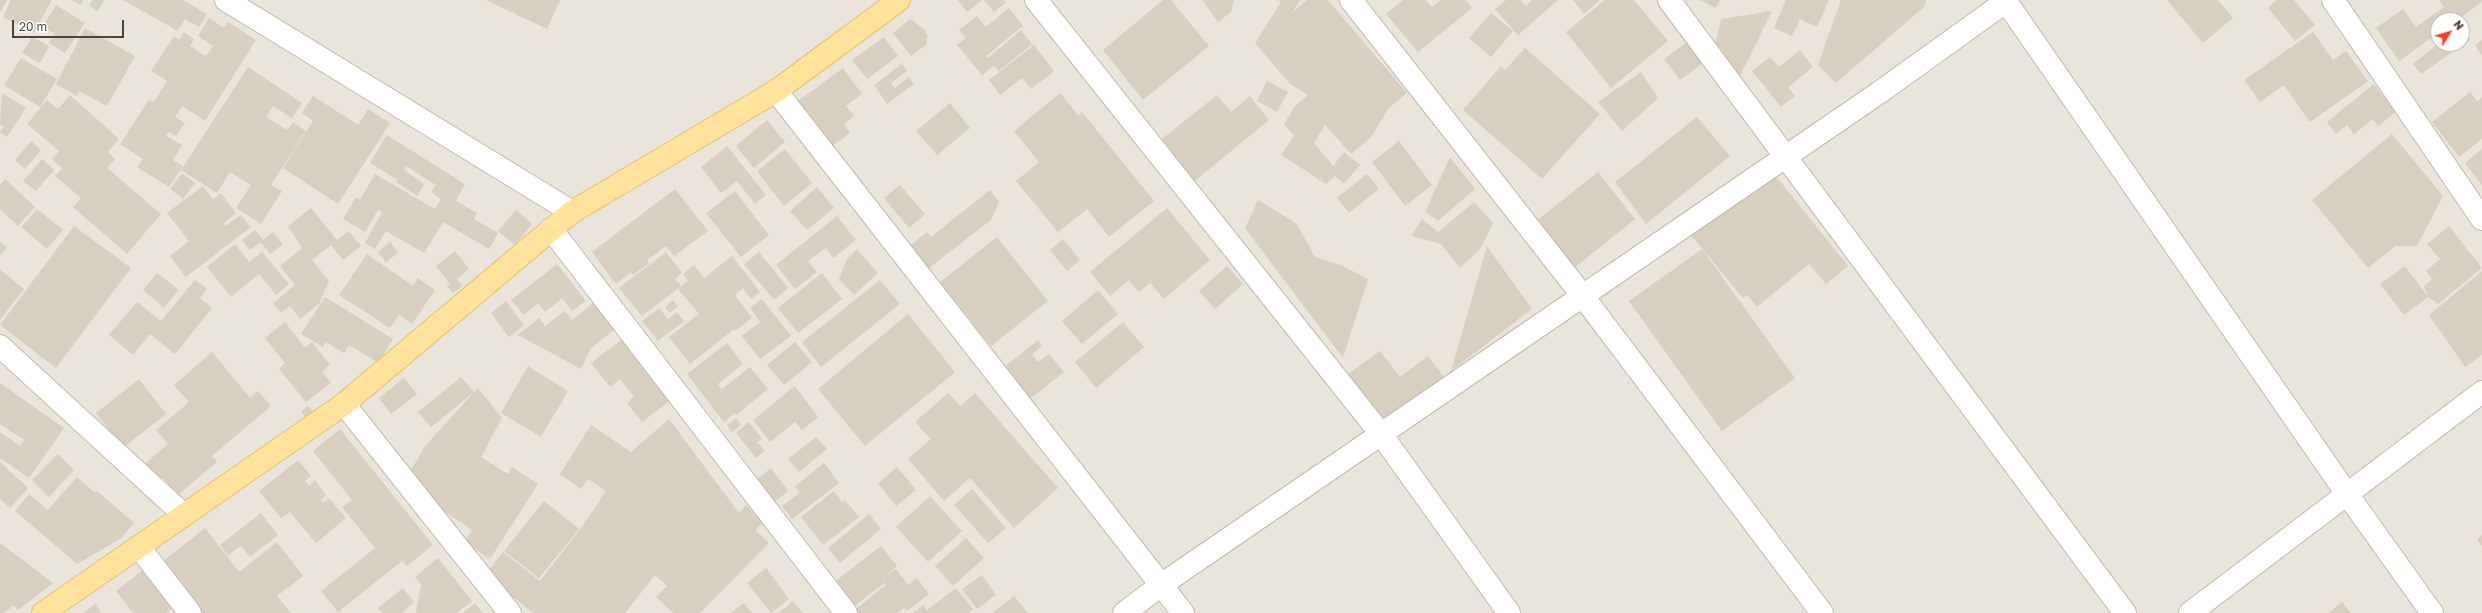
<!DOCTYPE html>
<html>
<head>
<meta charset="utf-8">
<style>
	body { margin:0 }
	#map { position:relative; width:2482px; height:613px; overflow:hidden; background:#f6f3ec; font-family:"Golos Text",sans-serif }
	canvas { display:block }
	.north { position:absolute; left:2430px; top:12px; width:40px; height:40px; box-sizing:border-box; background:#fff; border:1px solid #b7b4b0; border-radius:50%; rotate:52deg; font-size:11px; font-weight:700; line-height:16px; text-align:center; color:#4b4439 }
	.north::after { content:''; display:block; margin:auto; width:14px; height:18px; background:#fc3f1d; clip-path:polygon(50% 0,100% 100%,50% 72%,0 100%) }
	.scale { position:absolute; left:12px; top:20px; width:112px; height:18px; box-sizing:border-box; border:2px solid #4b4439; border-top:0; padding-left:5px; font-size:12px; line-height:14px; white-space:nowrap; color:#4b4439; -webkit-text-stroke:3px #fff; paint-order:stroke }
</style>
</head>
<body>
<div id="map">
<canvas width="2482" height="613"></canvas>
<div class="north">N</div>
<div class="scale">20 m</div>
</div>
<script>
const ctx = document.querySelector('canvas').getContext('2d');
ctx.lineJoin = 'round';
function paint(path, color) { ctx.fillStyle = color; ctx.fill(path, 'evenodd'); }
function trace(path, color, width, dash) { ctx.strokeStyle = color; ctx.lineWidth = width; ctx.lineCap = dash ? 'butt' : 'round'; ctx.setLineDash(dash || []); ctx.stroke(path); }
paint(new Path2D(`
	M0,0H2482V613H0ZM2438,20H2462V44H2438Z`), '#eae5da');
paint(new Path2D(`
	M0,0H7L0,13Z
	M11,0H52L34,33L3,17Z
	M71,0H83L81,5Z
	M92,0H104L98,11L89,6Z
	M123,0H183L207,14L199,27L185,19L178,31Z
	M486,0H560L547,29Z
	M958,0H982L967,12Z
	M984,0H1004L1006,3L994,12Z
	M1163,0H1171L1209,46L1143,100L1103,50Z
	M1202,0H1234L1231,12L1218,22Z
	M1279,0H1300L1292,13L1307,0H1328L1407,93L1389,108L1371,137L1351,154L1325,125L1314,143L1333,166L1344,152L1360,165L1344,184L1335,176L1326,184L1281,155L1294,136L1284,124L1295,106L1308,95L1290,84L1255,43L1281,2Z
	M1403,0H1426L1432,7L1441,0H1466L1472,8L1418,52L1386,14Z
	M1506,0H1521L1526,6L1532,0H1558L1518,35L1495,9Z
	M1573,0H1600L1584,14Z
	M1605,0H1634L1668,41L1611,88L1566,32Z
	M1699,0H1720L1716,8Z
	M1786,0H1829L1817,27L1800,19L1792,36L1774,28Z
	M1841,0H1926L1925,6L1836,83L1818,65Z
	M2167,0H2218L2233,18L2203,43Z
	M2277,0H2294L2315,25L2295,41L2268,8Z
	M2439,0H2482V2L2457,20H2438V33L2399,61L2376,28L2403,9L2416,27L2444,7Z
	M56,5L85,23L65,53L49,43L55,34L43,26Z
	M1009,8L1023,26L986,56L988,58L1021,30L1032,44L999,71L994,66L982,75L957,45L966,38L959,30L977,16L986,27Z
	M1772,11L1740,76L1715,46L1721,19Z
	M1491,13L1513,31L1491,57L1469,38Z
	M209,18L224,28L228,22L256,40L205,121L182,106L175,117L185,123L176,136L169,132L166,136L182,145L173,160L183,166L169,187L137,167L143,159L120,144L149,100L154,102L167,81L151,71L174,36L179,40L184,32L194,39L190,46L206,56L213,46L198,36Z
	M910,19L925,30L928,36L926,45L911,56L893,33Z
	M85,28L135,56L107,106L79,91L77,96L56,84Z
	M2462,29L2470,40L2421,74L2413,64L2438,44H2462Z
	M2313,32L2333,60L2346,51L2368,81L2310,122L2284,85L2260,102L2244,80Z
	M32,37L49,46L40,63L22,53Z
	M884,37L898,56L867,79L852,60Z
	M1690,40L1706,61L1680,80L1664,59Z
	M2482,40V55L2475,45Z
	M1034,45L1054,71L1031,89L1022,78L1000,95L989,80Z
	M1525,48L1600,114L1542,179L1463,110L1501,66L1505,70Z
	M1800,50L1813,67L1788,87L1795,96L1781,107L1752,71L1770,57L1779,67Z
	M21,58L57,79L40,107L4,85Z
	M902,64L907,71L891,83L895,88L909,77L914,84L887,104L874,85Z
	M248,67L302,103L292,118L273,106L266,117L287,130L293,122L306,131L271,185L282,191L261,224L236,208L251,185L230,172L217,193L181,170Z
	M843,68L862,94L846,106L854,116L844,124L850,133L832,146L798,101Z
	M1641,72L1658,98L1622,131L1598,102Z
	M1267,81L1288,92L1277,112L1257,101Z
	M2374,84L2396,112L2378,126L2373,119L2354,134L2347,125L2336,134L2327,122Z
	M2470,92L2477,101L2482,98V139L2459,157L2432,122Z
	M2,93L26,108L7,137L0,132L4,126L0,124Z
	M1060,93L1078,115L1082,112L1154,201L1109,237L1087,209L1058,232L1016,181L1039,162L1014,131Z
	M70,95L119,139L108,152L115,159L107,168L161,214L127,254L73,207L81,198L55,176L62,168L52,159L59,151L27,124L47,100L58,109Z
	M1217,95L1231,112L1250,96L1269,120L1191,184L1157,143Z
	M313,96L358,125L368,109L390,123L338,204L283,168L313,121L302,113Z
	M950,103L970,128L937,155L916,131Z
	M1697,117L1730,156L1646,224L1615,182Z
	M767,120L785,142L754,168L736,146Z
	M2392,134L2443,196L2417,246H2395L2368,268L2312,200Z
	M387,135L465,184L456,201L477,213L474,219L498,233L489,249L443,222L424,253L386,231L375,249L365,243L382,212L378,210L365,232L343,219L356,197L360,200L375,174L435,209L441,199L431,192L436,185L406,166L404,170L424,184L417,196L396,182L398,180L370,163Z
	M31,141L41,150L25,169L15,160Z
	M1399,141L1432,185L1405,206L1372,162Z
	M727,146L766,195L755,204L737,181L721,193L701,167Z
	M785,149L812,183L784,206L757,171Z
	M2482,149V185L2465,163Z
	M1450,157L1475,189L1438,221L1425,212Z
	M42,159L54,170L36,191L23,181Z
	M1771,170L1848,266L1826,284L1809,264L1757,307L1747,295L1743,298L1691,235Z
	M1598,172L1635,219L1574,268L1536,221Z
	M182,173L195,183L183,199L170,189Z
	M1367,174L1379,189L1349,213L1337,198Z
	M5,179L35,207L18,226L0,209V184Z
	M900,185L925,214L909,228L884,198Z
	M203,186L213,199L221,193L236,213L223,224L225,226L241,215L251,227L186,277L170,256L189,241L167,213Z
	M817,187L834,208L807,230L790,211Z
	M675,189L708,231L674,256L666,246L647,260L649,263L633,275L631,272L616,284L592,252Z
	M990,190L999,202L991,220L925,271L907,248L927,232L931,237Z
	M735,191L769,235L741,257L706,213Z
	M1258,200L1296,223L1315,257L1341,265L1368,279L1343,358L1245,228Z
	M1474,202L1493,223L1481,248L1460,268L1441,244L1411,236L1422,219L1438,232Z
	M311,208L337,240L349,231L361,246L343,260L331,245L312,260L329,281L319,304L300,319L290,306L281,313L273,303L295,285L280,266L302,248L288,226Z
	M1167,208L1210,260L1164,299L1150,283L1139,292L1129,280L1110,296L1090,272Z
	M37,209L63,230L47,249L21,227Z
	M516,210L532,224L515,245L498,231Z
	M837,216L856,240L833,258L826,248L808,261L817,272L795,289L776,265Z
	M74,226L131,268L56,368L0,325Z
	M2449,226L2482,268L2438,304L2428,297L2404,315L2380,284L2405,266L2428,297L2424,286L2432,279L2426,271L2440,259L2427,244Z
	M255,230L263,240L273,232L283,244L270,254L261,242L250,250L242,240Z
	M997,237L1048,301L991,346L940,282Z
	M1063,239L1080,260L1067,271L1050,250Z
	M0,242L7,247L0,256Z
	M390,242L398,253L386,262L378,252Z
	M235,244L249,262L262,252L289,284L276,295L259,274L231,297L207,267Z
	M1487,246L1532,309L1451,371Z
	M857,249L878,273L854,295L839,279L847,259Z
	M1702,249L1795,378L1722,431L1629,301Z
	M455,251L469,269L457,279L462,286L453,293L447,286L450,284L436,266Z
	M666,252L682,273L675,279L681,286L642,316L619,288Z
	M759,252L788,288L774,300L744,264Z
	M367,254L413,286L418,278L435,290L412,324L399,315L390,328L339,295Z
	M732,256L760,292L751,299L743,288L735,295L752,318L735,331L733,330L690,364L669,337L699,314L678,289L688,281L683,274L694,265L704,278Z
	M557,264L586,301L572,311L562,298L545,312L538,303L524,315L511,300Z
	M1227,266L1243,284L1215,309L1199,291Z
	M0,270L24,289L0,320Z
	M2482,271V355L2465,367L2429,315Z
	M157,273L179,290L164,308L143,290Z
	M822,273L842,299L798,333L778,308Z
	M195,280L207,289L200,298L212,308L175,354L150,334L133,355L109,335L137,302L161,321Z
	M880,280L900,304L821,367L802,342Z
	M1098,290L1118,314L1082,344L1062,321Z
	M325,297L393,339L378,363L349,345L344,353L326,342L323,347L301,334Z
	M762,299L791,336L760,359L742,336L760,322L750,308Z
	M673,300L678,306L670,313L665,307Z
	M506,301L524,325L509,337L491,313Z
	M593,303L615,329L591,348L581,369L518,335L539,318L545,326L565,311L572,320Z
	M659,308L668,319L677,312L684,321L658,341L642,321Z
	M908,314L955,372L865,446L818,389Z
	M285,322L305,348L312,342L330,365L322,372L331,383L306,402L279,369L285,363L265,338Z
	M1123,322L1144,347L1096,388L1075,362Z
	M624,338L672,399L642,422L627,403L634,397L620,379L610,387L591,363Z
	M1038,340L1042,346L1032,354L1038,362L1049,354L1064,372L1026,402L1001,370Z
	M795,342L812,362L784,385L767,365Z
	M727,343L743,364L718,384L722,389L750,367L768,389L736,415L735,413L724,422L687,374Z
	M1380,351L1400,377L1428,356L1444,377L1380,432L1341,379Z
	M212,352L250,398L258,391L271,406L212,456L217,462L178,495L162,477L155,483L141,467L168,444L156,430L189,402L174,385Z
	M528,366L568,391L541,437L501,413Z
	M461,377L474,392L431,427L418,412Z
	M404,378L417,394L391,414L379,398Z
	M139,379L166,414L123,448L96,413Z
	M0,383L64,428L29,478L0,458V432L20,446L24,440L0,424Z
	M795,386L818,417L802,430L795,422L770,442L753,420Z
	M478,388L502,418L481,457L508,474L512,467L538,484L490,559L464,542L472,530L445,512L411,470L425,446Z
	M948,393L960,406L975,393L1058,488L1014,528L970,478L944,501L908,459L931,439L915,422Z
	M308,406L316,415L308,421L301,412Z
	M736,418L741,425L732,432L727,425Z
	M669,419L739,513L746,505L763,522L755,530L769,543L700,613H673L656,597L667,586L655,575L625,613H533L485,575L503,552L540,581L584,524L606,491L588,479L581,489L560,474L591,425L631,452Z
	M749,422L762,439L757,442L765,451L756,458L736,433Z
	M340,429L433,545L407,566L402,561L338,612L321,591L375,548L342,507L352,500L313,451Z
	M816,437L827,449L799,472L788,459Z
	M58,454L74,470L49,497L32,480Z
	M298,460L311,476L305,481L309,486L315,480L326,495L321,500L323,503L329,498L346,518L316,543L290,512L281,518L259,491Z
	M0,462L28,488L10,508L0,499Z
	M824,463L839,483L792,519L782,506L800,493L795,486Z
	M897,467L916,490L896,506L878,483Z
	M771,468L788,491L771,505L753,482Z
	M77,477L95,493L97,491L134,523L120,539L77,564L15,511L29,494L48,510Z
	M972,489L1006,528L988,543L954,505Z
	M834,491L842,502L845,500L859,517L823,545L801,517Z
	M930,496L962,531L928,562L896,527Z
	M544,501L579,529L539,578L504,551Z
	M261,513L278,535L250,557L241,546L228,555L220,545Z
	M869,514L881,529L840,563L828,548Z
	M205,528L239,572L277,542L303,576L277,596L291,613H196L158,565Z
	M2482,535V546L2477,540Z
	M966,538L984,558L953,586L935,566Z
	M0,543L53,583L18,610L14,605L4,613H0Z
	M881,546L897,566L882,579L896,569L908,585L917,578L929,594L907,611L904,608L897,613H851L886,585L884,583L852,608L833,583Z
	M438,558L472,601L457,613H416L421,584L415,577Z
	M766,568L789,599L771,613L747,583Z
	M143,570L161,593L175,606L166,613H133L116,591Z
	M982,575L996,595L977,609L962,589Z
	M403,588L414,602L402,613H382L378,608Z
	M956,588L973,609L968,613H913L923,605L927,610Z
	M1014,596L1028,613H992Z
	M793,601L803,613H778Z
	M2342,602L2351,613H2329Z
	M475,603L483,613H463Z
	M744,603L752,613H731Z
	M95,604L101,613H84Z`), '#d8cfc1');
const minor = new Path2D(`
	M226,0L572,212
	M1036,0L1381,434L1509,613
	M1351,0L1582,295L1822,613
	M1669,0L2125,613
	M2005,0L2347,494L2432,613
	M2333,0L2482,219
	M776,91L1183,613
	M551,229L846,613
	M0,346L184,515
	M344,404L510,613
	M139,547L190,613
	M1124,613L1161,585L1880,92L2008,0
	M2190,613L2482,392`);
const major = new Path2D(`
	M43,613L344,404L572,212L776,91L899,0`);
trace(minor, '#c2bbae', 24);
trace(major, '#e6c16a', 24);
trace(minor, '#fff', 22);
trace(major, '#ffe39c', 22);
</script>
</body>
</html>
